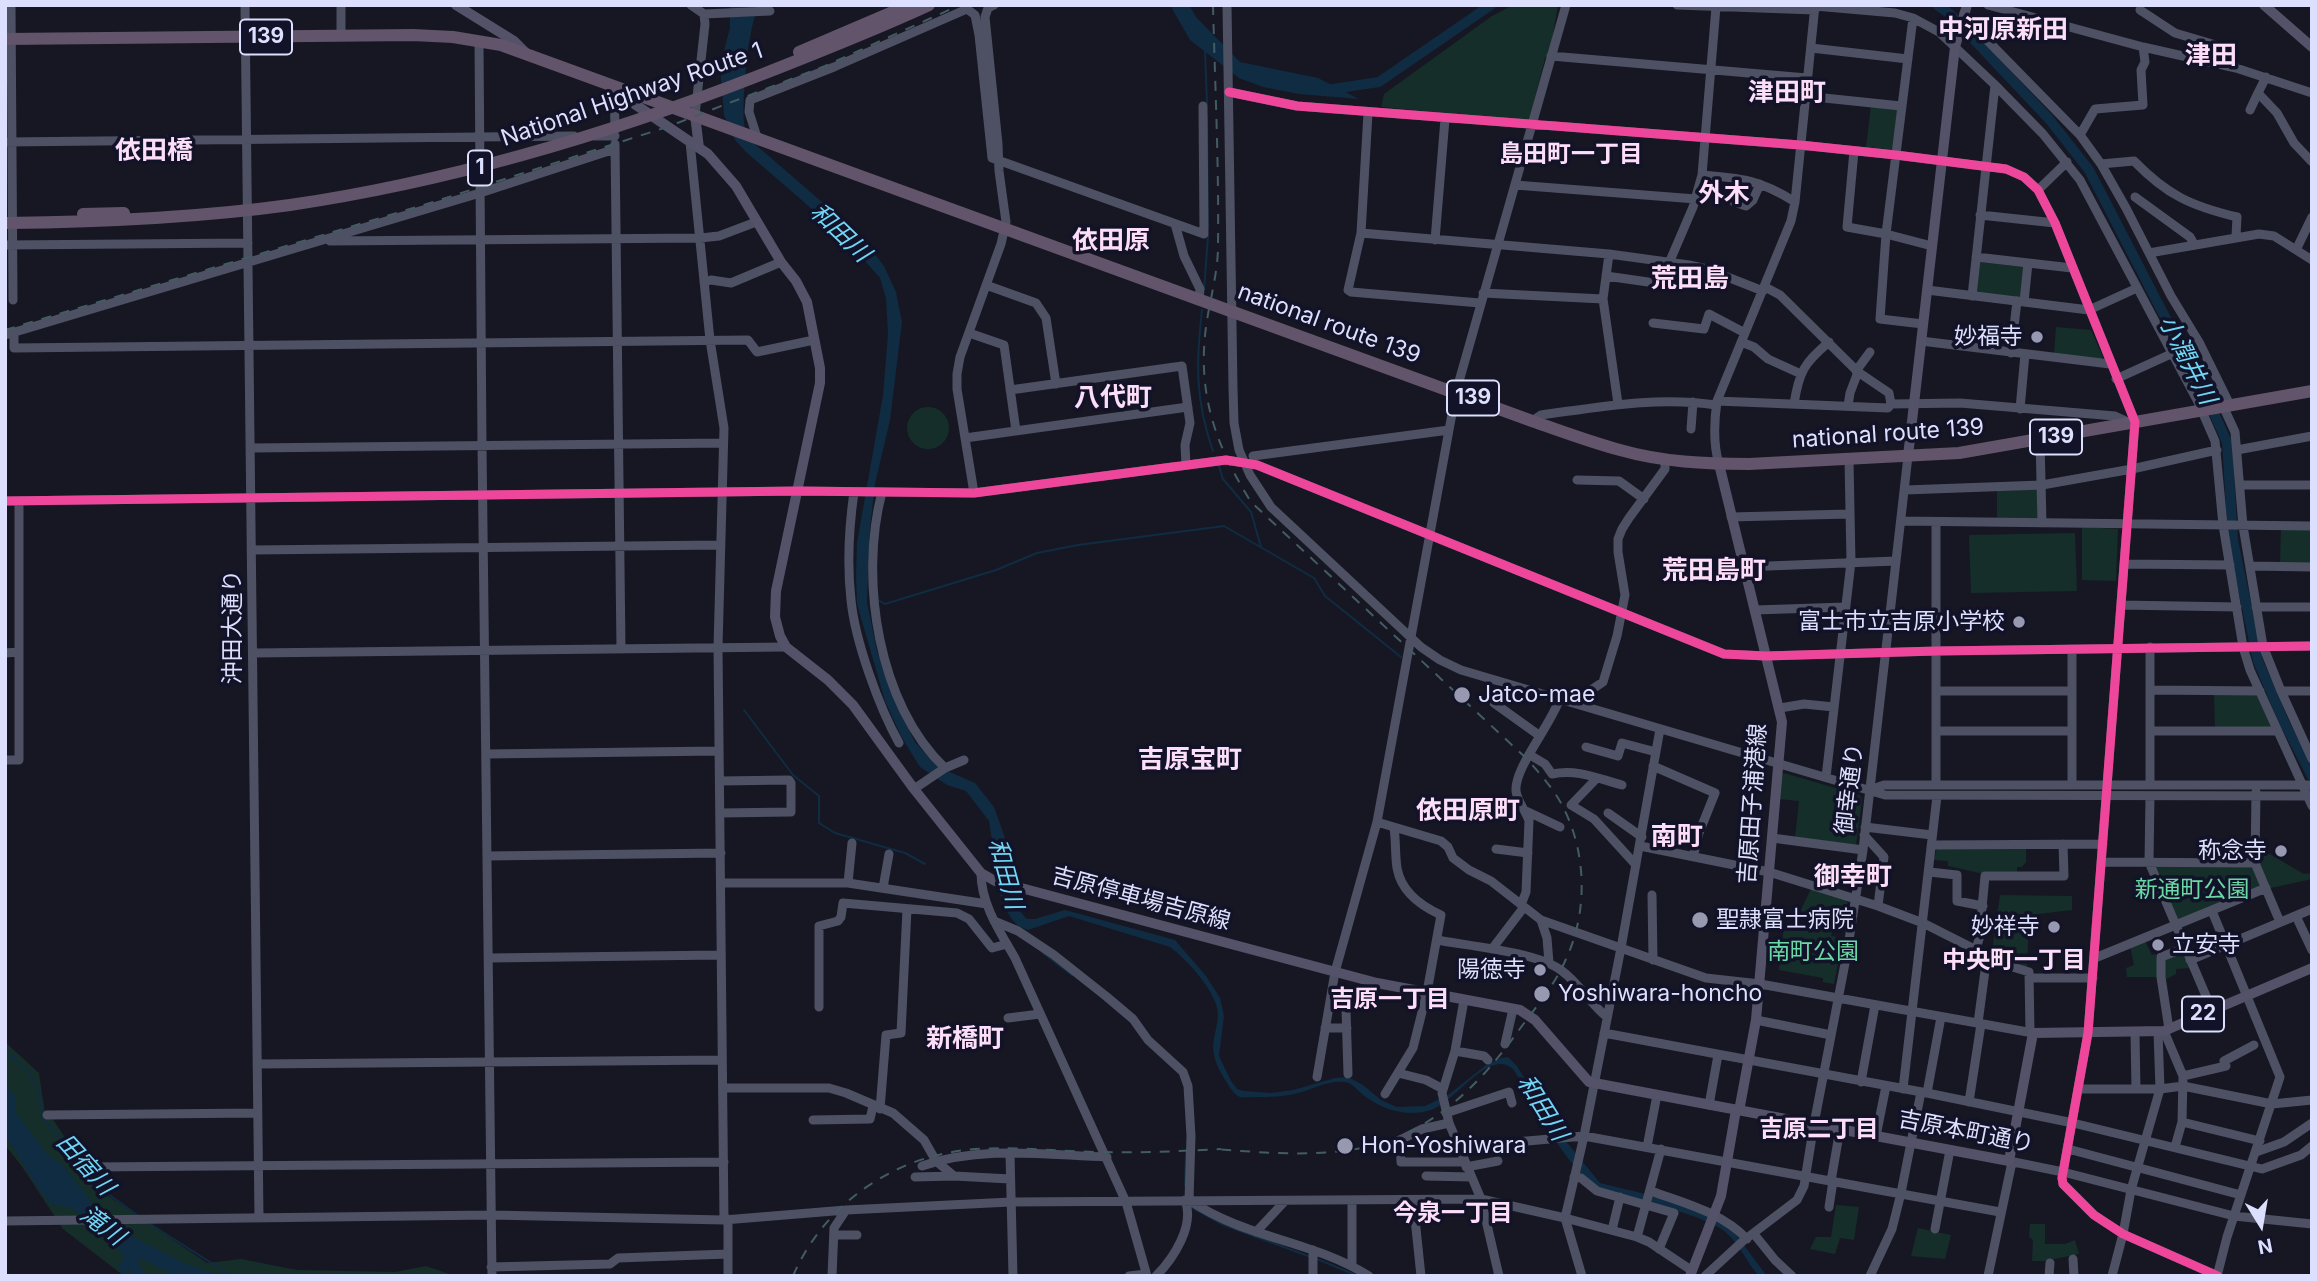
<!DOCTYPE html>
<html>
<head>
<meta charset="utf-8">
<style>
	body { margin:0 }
	#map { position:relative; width:2317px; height:1281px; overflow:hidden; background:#171723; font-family:Inter,sans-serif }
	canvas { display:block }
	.frame { position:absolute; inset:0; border:7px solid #dcdffd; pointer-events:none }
	.north { position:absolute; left:2226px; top:1190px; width:70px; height:70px; -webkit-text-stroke:5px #121328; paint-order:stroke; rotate:169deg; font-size:19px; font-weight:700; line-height:28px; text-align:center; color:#dcdffd }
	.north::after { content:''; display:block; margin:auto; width:24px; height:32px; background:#dcdffd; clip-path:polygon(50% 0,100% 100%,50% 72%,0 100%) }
</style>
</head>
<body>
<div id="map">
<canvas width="2317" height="1281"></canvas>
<div class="frame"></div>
<div class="north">N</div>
</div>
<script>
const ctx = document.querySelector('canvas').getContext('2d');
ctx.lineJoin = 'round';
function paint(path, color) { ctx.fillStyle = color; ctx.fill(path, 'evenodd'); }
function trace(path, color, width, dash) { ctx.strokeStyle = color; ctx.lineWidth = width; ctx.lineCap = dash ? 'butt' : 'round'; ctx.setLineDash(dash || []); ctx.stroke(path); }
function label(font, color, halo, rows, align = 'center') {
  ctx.font = font + ' Inter,"Noto Sans JP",sans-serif'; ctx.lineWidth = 7; ctx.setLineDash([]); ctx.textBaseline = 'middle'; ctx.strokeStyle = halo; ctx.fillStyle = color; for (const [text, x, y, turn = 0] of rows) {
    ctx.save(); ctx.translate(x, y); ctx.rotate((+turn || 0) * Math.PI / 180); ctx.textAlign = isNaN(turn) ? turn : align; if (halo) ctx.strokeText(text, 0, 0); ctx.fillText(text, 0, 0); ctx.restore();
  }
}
paint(new Path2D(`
	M1513,5H1558L1549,57L1545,58L1529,121L1381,107L1384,94L1492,16Z
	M1871,106L1900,109L1895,150L1866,147Z
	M1979,262L2025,267L2022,298L1975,294Z
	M2056,327L2091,330L2103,357L2100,361L2054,355Z
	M907 428a21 21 0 1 1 42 0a21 21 0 1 1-42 0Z
	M2040,486V521L1997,522V488Z
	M2082,527L2118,529L2116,581L2082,580Z
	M2281,528L2312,529V565L2280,564Z
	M2075,533L2077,591L1971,593L1969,535Z
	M2214,694H2256L2272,726L2270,729H2215Z
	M1784,773L1859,795L1862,799L1856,845L1795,838L1799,801L1778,799L1781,775Z
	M1937,848H2026V862L2022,867H2017V875L1984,874L1948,866V861L1934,860Z
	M2259,848L2304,874L2312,873V879L2271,888L2258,864Z
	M2157,865L2253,866L2261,888L2179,921L2155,868Z
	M1811,889L1847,899L1848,910L1838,908L1831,936L1843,938L1834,984L1823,982V978L1779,970L1784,923L1804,930L1808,919L1798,916Z
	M2000,895L2072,896V910L2029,915L2027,968L1992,952Z
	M2145,941L2152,955L2156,954L2157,960L2184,950L2191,968L2176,969V974L2163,981L2160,977H2127L2126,968L2134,965L2130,946Z
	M5,1042L39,1073L45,1114L54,1121L101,1191L207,1263L241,1259L297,1270L395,1272L426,1266L455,1276H124L63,1229L21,1165L5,1145Z
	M1836,1205L1859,1207L1854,1240L1840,1238L1835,1254L1810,1249L1816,1237H1831Z
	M2030,1224H2045V1244H2065L2075,1240L2079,1254L2044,1261H2032L2033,1240L2029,1237Z
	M1918,1228L1951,1235L1945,1259L1911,1256Z`), '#152e2a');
paint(new Path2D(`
	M730,5H759C748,26 742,97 744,122C744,127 747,133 748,138L860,235L884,266L896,292L902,322L890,420L875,484L870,528L867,602L877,651L894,699L915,742L938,767L975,783L994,807L1004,835L1008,875L1015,906L1027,919H1035L1065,910L1175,940L1206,976L1220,998L1224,1016L1219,1056L1231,1081L1237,1089L1244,1091L1271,1093L1293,1090L1335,1078L1348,1077L1363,1085L1381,1100L1397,1107L1425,1106L1448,1095L1486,1065L1501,1058L1508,1057L1517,1066L1551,1123L1600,1183L1670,1200L1730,1227L1767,1276H1759C1745,1261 1737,1237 1718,1227C1690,1212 1657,1206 1627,1197C1617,1195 1604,1193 1596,1187C1566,1166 1532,1103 1514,1070C1490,1046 1456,1102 1431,1110C1409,1117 1385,1111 1366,1097C1359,1093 1354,1083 1345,1082C1329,1080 1313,1089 1298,1093C1284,1097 1270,1097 1256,1097C1252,1097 1244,1098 1240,1097C1233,1094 1229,1086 1226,1081C1219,1071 1213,1058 1213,1046C1214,1032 1221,1018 1216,1004C1208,983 1187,960 1170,947L1069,916L1028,930L1018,926L1011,918L1002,903L989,821L966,791L947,785L920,767L901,736L885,701L857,604L856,577L857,543L883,395L888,334L886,298L880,278L858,253L805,203L746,152L735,140L724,115L720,66L730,28Z
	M1170,5H1189L1196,17L1240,62L1318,78L1359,99L1299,94L1263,87L1239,78L1190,40Z
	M5,1084L16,1098V1113L46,1153L58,1163L60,1162L96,1208L121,1231L182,1262L209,1272L256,1276H176L142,1259L124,1274L117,1267L125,1257L117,1247L72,1208L51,1204L38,1188L5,1134Z`), '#0f2c42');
trace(new Path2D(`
	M1205,50L1207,104
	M1207,117L1208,227
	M1204,290L1208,236
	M1202,310C1196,362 1195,400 1213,451
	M1219,466L1223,479L1251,512L1261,547
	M878,600L885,604L996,570L1037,553L1078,545L1224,526L1314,578L1325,596L1401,657
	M744,710L793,775L819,796V823L835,833L905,853L925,864
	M1043,953L1072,975
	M5,1051C16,1061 31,1072 36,1085C41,1096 39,1107 44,1119L104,1191L137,1215
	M1185,1185L1186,1152
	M1191,1207L1224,1225L1308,1256
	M150,1224L232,1276
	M1317,1259L1358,1276`), '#0f2c42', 2);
trace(new Path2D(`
	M1937,5L1950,14L2049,119L2089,170L2208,400L2227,442L2233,540L2258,661L2284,722L2312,776
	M1326,90L1379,82L1491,5
	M133,1254C132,1263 134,1270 141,1276`), '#0f2c42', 10);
trace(new Path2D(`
	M11,5L13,300
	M245,5L259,1218
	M341,5V36
	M691,5L704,14L705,24L695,115
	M1227,5L1233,388L1234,423L1239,450L1250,475L1271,507L1421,647L1440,660L1461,670L1885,795L2312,796
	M1677,5L1815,10
	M1988,5L2143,47L2236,68L2312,93
	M1815,6L1895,13L1913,18L1939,32L1995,85L2043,134L2080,180L2198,402L2215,441L2223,525L2243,647L2250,670L2312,806
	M2140,10L2175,33L2219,46L2226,51L2236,68
	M1964,13L1981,34L2080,135L2101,164L2126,208L2171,296L2199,342L2230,405
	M704,14L770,11
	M1913,18L1886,234L1880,319L1923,324
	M479,41L482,445L492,1276
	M1811,48L1908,59
	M1551,56L1807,78
	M2266,77L2258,93L2277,113L2294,143L2312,162
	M614,86L615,130
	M1229,92L1297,106L1800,145L1896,155L2006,169L2024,177L2038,190L2055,223L2135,422L2088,1033L2062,1178L2063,1184L2094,1215L2123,1234L2218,1276
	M1805,96L1901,106
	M2250,110L2258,93
	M1368,113L1361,233L1348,290L1351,292L1480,303
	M2080,135L2095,109L2143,105L2141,70L2145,62L2143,47
	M595,136H615
	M757,137L749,112L750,100L834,67L967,9L975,15L979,35L992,158L1204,234L1203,106
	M5,142L574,136
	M690,142L710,340L724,428L718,647L724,1220
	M615,144L621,649
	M1854,151L1847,227L1886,234L1932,246
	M2101,164L2134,161C2167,195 2191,206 2237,217L2236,236
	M1702,175C1741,178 1761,180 1795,202
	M1515,185L1696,199
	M2038,190L2067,162
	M2135,197L2190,237L2194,244
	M1734,202L1746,206L1753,200L1760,184
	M1980,215L2055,223
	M1175,224L1184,256L1200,289L1199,299
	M1361,233L1609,254L1689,265L1707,269L1763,291
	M1435,240L1445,119
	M330,241L700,238L719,236L756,222
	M5,245L248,243
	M2296,250L2312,217
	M2149,253L2259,234L2274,236L2312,260
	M1609,254L1603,299L1618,404
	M1976,257L2072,268
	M1669,263L1693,207L1702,175L1716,7
	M1606,276L1648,282
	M704,282L711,280L731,283L781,262
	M986,285L1036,303L1046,318L1056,384
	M1765,287L1780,295L1858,372L1889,393L1891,404
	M1927,290L2089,310L2137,288
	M1483,293L1603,299
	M1972,296L1995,85
	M2024,302L2028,263
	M1653,323L1704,329L1709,314L1745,333
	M14,332V348L748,340L757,352L814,340
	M969,333L1004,345L1016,431
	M5,335L480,193L615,149
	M1921,341L2110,364
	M1741,342L1754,347L1768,359L1801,374
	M2011,353L2017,301
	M1856,371L1870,352
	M2116,379L2171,354
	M1010,390L1182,366L1190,423L1185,445L1186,465
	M1717,401L1888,408L1891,404L1960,403L2115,416L2128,422
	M1794,404C1799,372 1804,363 1829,342
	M1848,406L1850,393L1858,372
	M2223,406L2235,432L2243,526L2263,646L2281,691L2312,759
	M2020,409L2025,354
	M1532,421L1541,415C1600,407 1657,396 1716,405
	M1691,429L1693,402
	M965,438L1188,407
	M2040,440L2042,523
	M251,448L723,443
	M2237,450L2312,436
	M1253,456L1449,430
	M1719,464C1713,444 1714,422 1717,401L1791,221L1795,202L1815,5
	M1577,480L1619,481L1644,499
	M2240,485H2312
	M1905,490L2042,485L2132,469L2217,450
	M854,492C849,527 847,565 851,600C855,641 879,707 899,743
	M882,492C859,579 878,705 945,768
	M974,493L957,389V374L960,357L1001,244L1006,222L999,171L998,144L985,17L988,8L994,5
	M5,501L798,491L974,493L1226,460L1257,465L1724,654L1766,656L1936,651L2312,646
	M1731,517L1849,514
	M1901,521L2312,526
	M1936,522V784
	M252,550L721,545
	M2125,564L2230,565
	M2251,566L2312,567
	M1743,567L1896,561
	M2121,605L2237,607
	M2256,607H2312
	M1755,610L1845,607
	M5,653L19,652
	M253,653L786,647
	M2150,690L2260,691
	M1937,691H2072
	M2281,691H2312
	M1494,703L1540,736
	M1577,703L1579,698L1603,682L1617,636L1625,595L1618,552V539L1622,529L1629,518L1665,469V460
	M1780,708L1804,704L1834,707
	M1937,731H2072
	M2150,731H2278
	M1586,747L1618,756L1622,743L1656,752
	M486,754L719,751
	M1530,755L1545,764L1552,774C1578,769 1596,778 1622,785
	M5,760H19V501
	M1653,766L1715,793L1699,833L1693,857
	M1826,777L1851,562L1849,459
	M1597,778L1571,805L1594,819L1636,865
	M2072,784V649
	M2150,785V647
	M914,789L945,768L964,760
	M1870,790L1884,785H2312
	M2256,792L2255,863L2280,922
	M2150,796L2149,862L2212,1010
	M1526,811L1560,827
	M720,813L791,812V783L789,780L720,781
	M1608,813L1642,837
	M1377,822L1441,841L1448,847L1453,858L1469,870L1491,881L1541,920L1706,978L1760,984L2033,1033
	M1865,827L1932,835
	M1864,835L1884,857L1878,906
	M1772,838L1863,850
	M1932,845L2103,844
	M1640,846L1769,872L1878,906L1923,923L2006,965L2029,972L2030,1033
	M1496,849L1528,853
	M487,856L721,853
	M2101,862L2255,863
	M1929,872L1957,875V901L1983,906
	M981,873C981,904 1000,932 1015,958L1126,1202L1147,1276
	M721,883H848L987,904
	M848,883L852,843
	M883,888L889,854
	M1652,895L1653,960
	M1521,905L1526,892L1529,821C1526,811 1517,801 1516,791C1514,768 1551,725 1560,698
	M2212,911L2280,1077L2227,1237L2217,1276
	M2296,916L2312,950
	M1541,920L1547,938L1549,963
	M994,921L1018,931L1054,955L1107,997L1133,1019L1148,1040L1183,1072L1188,1086L1191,1136L1189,1200C1246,1239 1312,1240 1369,1276
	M1437,940C1469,946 1538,952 1562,971C1580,984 1590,1004 1607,1017
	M1492,949L1524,907
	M1976,949L1979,939L1985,876H2064L2063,844
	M489,958L721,955
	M2095,958L2266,888
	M2190,960L2312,909
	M2030,978H2093
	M1464,1000L1455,1051L1442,1093L1449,1123L1481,1199L1499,1276
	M819,1007V926L838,921L841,917L843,903L957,913L969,919L992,948L1007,944
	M1346,1010L1348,1074
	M1008,1018L1040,1014
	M1756,1020L1831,1035
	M1978,1023L1987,956
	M1325,1028H1347
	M2169,1029L2161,977V957L2185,948
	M2164,1031L2183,1076
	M1604,1033L1927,1093L2073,1123L2262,1169L2301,1155L2312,1146
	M2135,1033L2136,1089
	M1505,1044L1513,1009
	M2254,1045L2224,1061L2226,1066L2183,1076L2182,1122L2260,1141
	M1455,1051L1484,1056L1488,1060
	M257,1064L722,1060
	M1398,1073L1426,1080L1443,1089
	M1317,1077L1335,972L1377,822L1456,392L1566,5
	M1861,1082L1875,1005
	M723,1088H829L846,1093L893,1113L924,1140L936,1161L954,1176
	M1903,1089L1937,796
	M2079,1089H2160L2183,1086L2272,1104L2312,1100
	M1927,1093L1941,1017
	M1385,1094L1413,1048L1427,992L1441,915C1421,906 1401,891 1397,868C1395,855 1396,841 1394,828
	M1969,1102L1981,1024
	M1709,1105L1718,1055
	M880,1109L886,1035L901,1033L907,909
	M1446,1113L1509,1092L1512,1103
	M47,1115L257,1113
	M813,1120L870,1119L873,1106
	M1449,1123L1422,1129L1400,1140L1401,1162H1464
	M1876,1136L1886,1086
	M1459,1147L1584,1136L2000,1212
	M1647,1147L1657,1095
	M2175,1147L2182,1122
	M2068,1149L2241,1195
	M2256,1152L2284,1142L2312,1123
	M1010,1154L1013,1276
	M2009,1161L2063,1172L2234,1216L2312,1224
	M922,1166C981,1145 1046,1155 1107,1157
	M90,1167L724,1162
	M1466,1167L1498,1161
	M1426,1176L1471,1177
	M915,1177L954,1176L1010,1179
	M1574,1177L1581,1178L1597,1191L1674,1213L1659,1249
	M1831,1181L1840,1129
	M1651,1191C1686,1204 1721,1212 1747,1239
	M1413,1200L1421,1276
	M1352,1201V1265
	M1829,1207L1833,1181
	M728,1219V1276
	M5,1221L491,1215L724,1220L846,1210L1011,1202L1481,1199L1565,1218L1637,1237L1649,1242L1691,1270
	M1935,1229L1950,1150
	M1612,1230L1620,1197
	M1256,1232L1285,1201
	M1754,1234L1775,1260L1792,1276
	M834,1235H857
	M1637,1237L1661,1149
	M1313,1250V1276
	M2073,1259L2074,1276
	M491,1267L610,1264L618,1258L728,1254
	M832,1276L834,1228L846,1210
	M1129,1276L1146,1274
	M1156,1276C1174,1258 1195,1225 1185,1200
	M1582,1276L1565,1218L1584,1136L1621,948L1660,729
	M1705,1276L1743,1241L1797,1200L1804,1186L1814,1124L1847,953L1863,850L1908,456
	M1870,1276L1892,1229L1901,1193L1921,1092
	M1988,1276L2012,1162
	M2049,1276L2050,1263
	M2112,1276L2123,1234L2131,1190L2160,1089L2158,1032`), '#4d5163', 9);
trace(new Path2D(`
	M456,5L514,41L525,52
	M2264,5L2312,47
	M616,88L633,103L708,154L736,186L781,262L796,281L807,302L820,368V383L776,591L775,617L780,636L786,647L828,680L853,705L914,789L981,873L995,881L1377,983L1520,1010L1535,1020L1589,1082L2009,1161L2033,1033L2164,1031L2312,968
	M695,115L699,148
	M1908,456L1955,47L1967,5
	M1719,464L1782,722L1756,1020L1739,1111
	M1690,1276L1721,1196L1736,1110`), '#545269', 10);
trace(new Path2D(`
	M5,39L413,35L453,37L501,45L1532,421C1561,431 1590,442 1620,450C1662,462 1706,464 1749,464L1959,453L2312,391`), '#62546b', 12);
trace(new Path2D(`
	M1213,5C1215,85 1219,166 1218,246C1218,270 1211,296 1207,320C1196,390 1214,443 1251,502L1527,759C1540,774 1553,788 1562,805C1587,852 1588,912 1566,959C1555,985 1535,1008 1519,1030C1486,1076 1447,1118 1393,1139C1339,1160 1270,1153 1214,1149
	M5,330L430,203L667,127L825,66L960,5
	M793,1276C823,1206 891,1158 966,1150C1011,1145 1058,1152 1104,1152C1143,1153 1182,1151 1221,1149`), '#435c64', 2, [10, 9]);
trace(new Path2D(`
	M799,52L909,5
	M83,214L124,213
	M5,223C101,222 196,218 290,205C453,181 610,134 763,74C819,52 875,30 929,5`), '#62546b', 12);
trace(new Path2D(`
	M1229,92L1297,106L1800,145L1896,155L2006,169L2024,177L2038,190L2055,223L2135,422L2088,1033L2062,1178L2063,1184L2094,1215L2123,1234L2218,1276
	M5,501L798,491L974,493L1226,460L1257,465L1724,654L1766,656L1936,651L2312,646`), '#ed469a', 9);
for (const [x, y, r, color] of [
	[2037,337,7,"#9799b1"],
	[2019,622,7,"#9799b1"],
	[1462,695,9,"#9799b1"],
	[2281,851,7,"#9799b1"],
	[1700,920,9,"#9799b1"],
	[2054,927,7,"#9799b1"],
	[2158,945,7,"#9799b1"],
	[1540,970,7,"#9799b1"],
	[1542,994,9,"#9799b1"],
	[1345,1146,9,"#9799b1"]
]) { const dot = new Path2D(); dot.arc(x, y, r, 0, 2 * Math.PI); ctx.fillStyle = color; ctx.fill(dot); trace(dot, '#121328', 2.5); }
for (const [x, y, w] of [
	[266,37,52],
	[480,168,24],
	[1473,398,52],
	[2056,437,52],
	[2203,1014,42]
]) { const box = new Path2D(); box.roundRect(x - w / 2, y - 17.5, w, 35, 5); ctx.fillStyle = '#121328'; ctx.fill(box); trace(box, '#dcdffd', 2); }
label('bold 21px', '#dcdffd', null, [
	["139",266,37],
	["1",480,168],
	["139",1473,398],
	["139",2056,437],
	["22",2203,1014]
]);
label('23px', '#dcdffd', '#121328', [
	["National Highway Route 1",632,95,-19],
	["national route 139",1329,324,20],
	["national route 139",1888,434,-4],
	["沖田大通り",233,627,-90],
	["御幸通り",1850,789,-83],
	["吉原田子浦港線",1753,804,-86],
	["吉原停車場吉原線",1141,899,15],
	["吉原本町通り",1966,1132,11]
]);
label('23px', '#dcdffd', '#121328', [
	["妙福寺",2023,337],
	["富士市立吉原小学校",2005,622],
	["Jatco-mae",1478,695,"left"],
	["称念寺",2267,851],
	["聖隷富士病院",1716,920,"left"],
	["妙祥寺",2040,927],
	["立安寺",2172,945,"left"],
	["陽徳寺",1526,970],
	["Yoshiwara-honcho",1558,994,"left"],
	["Hon-Yoshiwara",1361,1146,"left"]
], 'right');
label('23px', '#6bd9a5', '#121328', [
	["新通町公園",2192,890],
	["南町公園",1813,952]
]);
label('bold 24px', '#fddef8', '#121328', [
	["島田町一丁目",1571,155],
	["中央町一丁目",2014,961],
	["吉原一丁目",1390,1000],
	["吉原二丁目",1819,1130],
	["今泉一丁目",1453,1214]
]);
label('italic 24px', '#71d6f6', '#121328', [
	["和田川",840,233,44],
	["小潤井川",2187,360,63],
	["和田川",1005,874,75],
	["和田川",1542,1108,58],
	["田宿川",85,1165,48],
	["滝川",102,1226,37]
]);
label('bold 26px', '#fddef8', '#121328', [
	["中河原新田",2003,30],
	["津田",2211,56],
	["津田町",1787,93],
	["依田橋",154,151],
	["外木",1724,194],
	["依田原",1111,241],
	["荒田島",1690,279],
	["八代町",1113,398],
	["荒田島町",1714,571],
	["吉原宝町",1190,760],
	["依田原町",1468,811],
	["南町",1677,837],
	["御幸町",1853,877],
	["新橋町",965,1039]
]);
</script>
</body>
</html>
